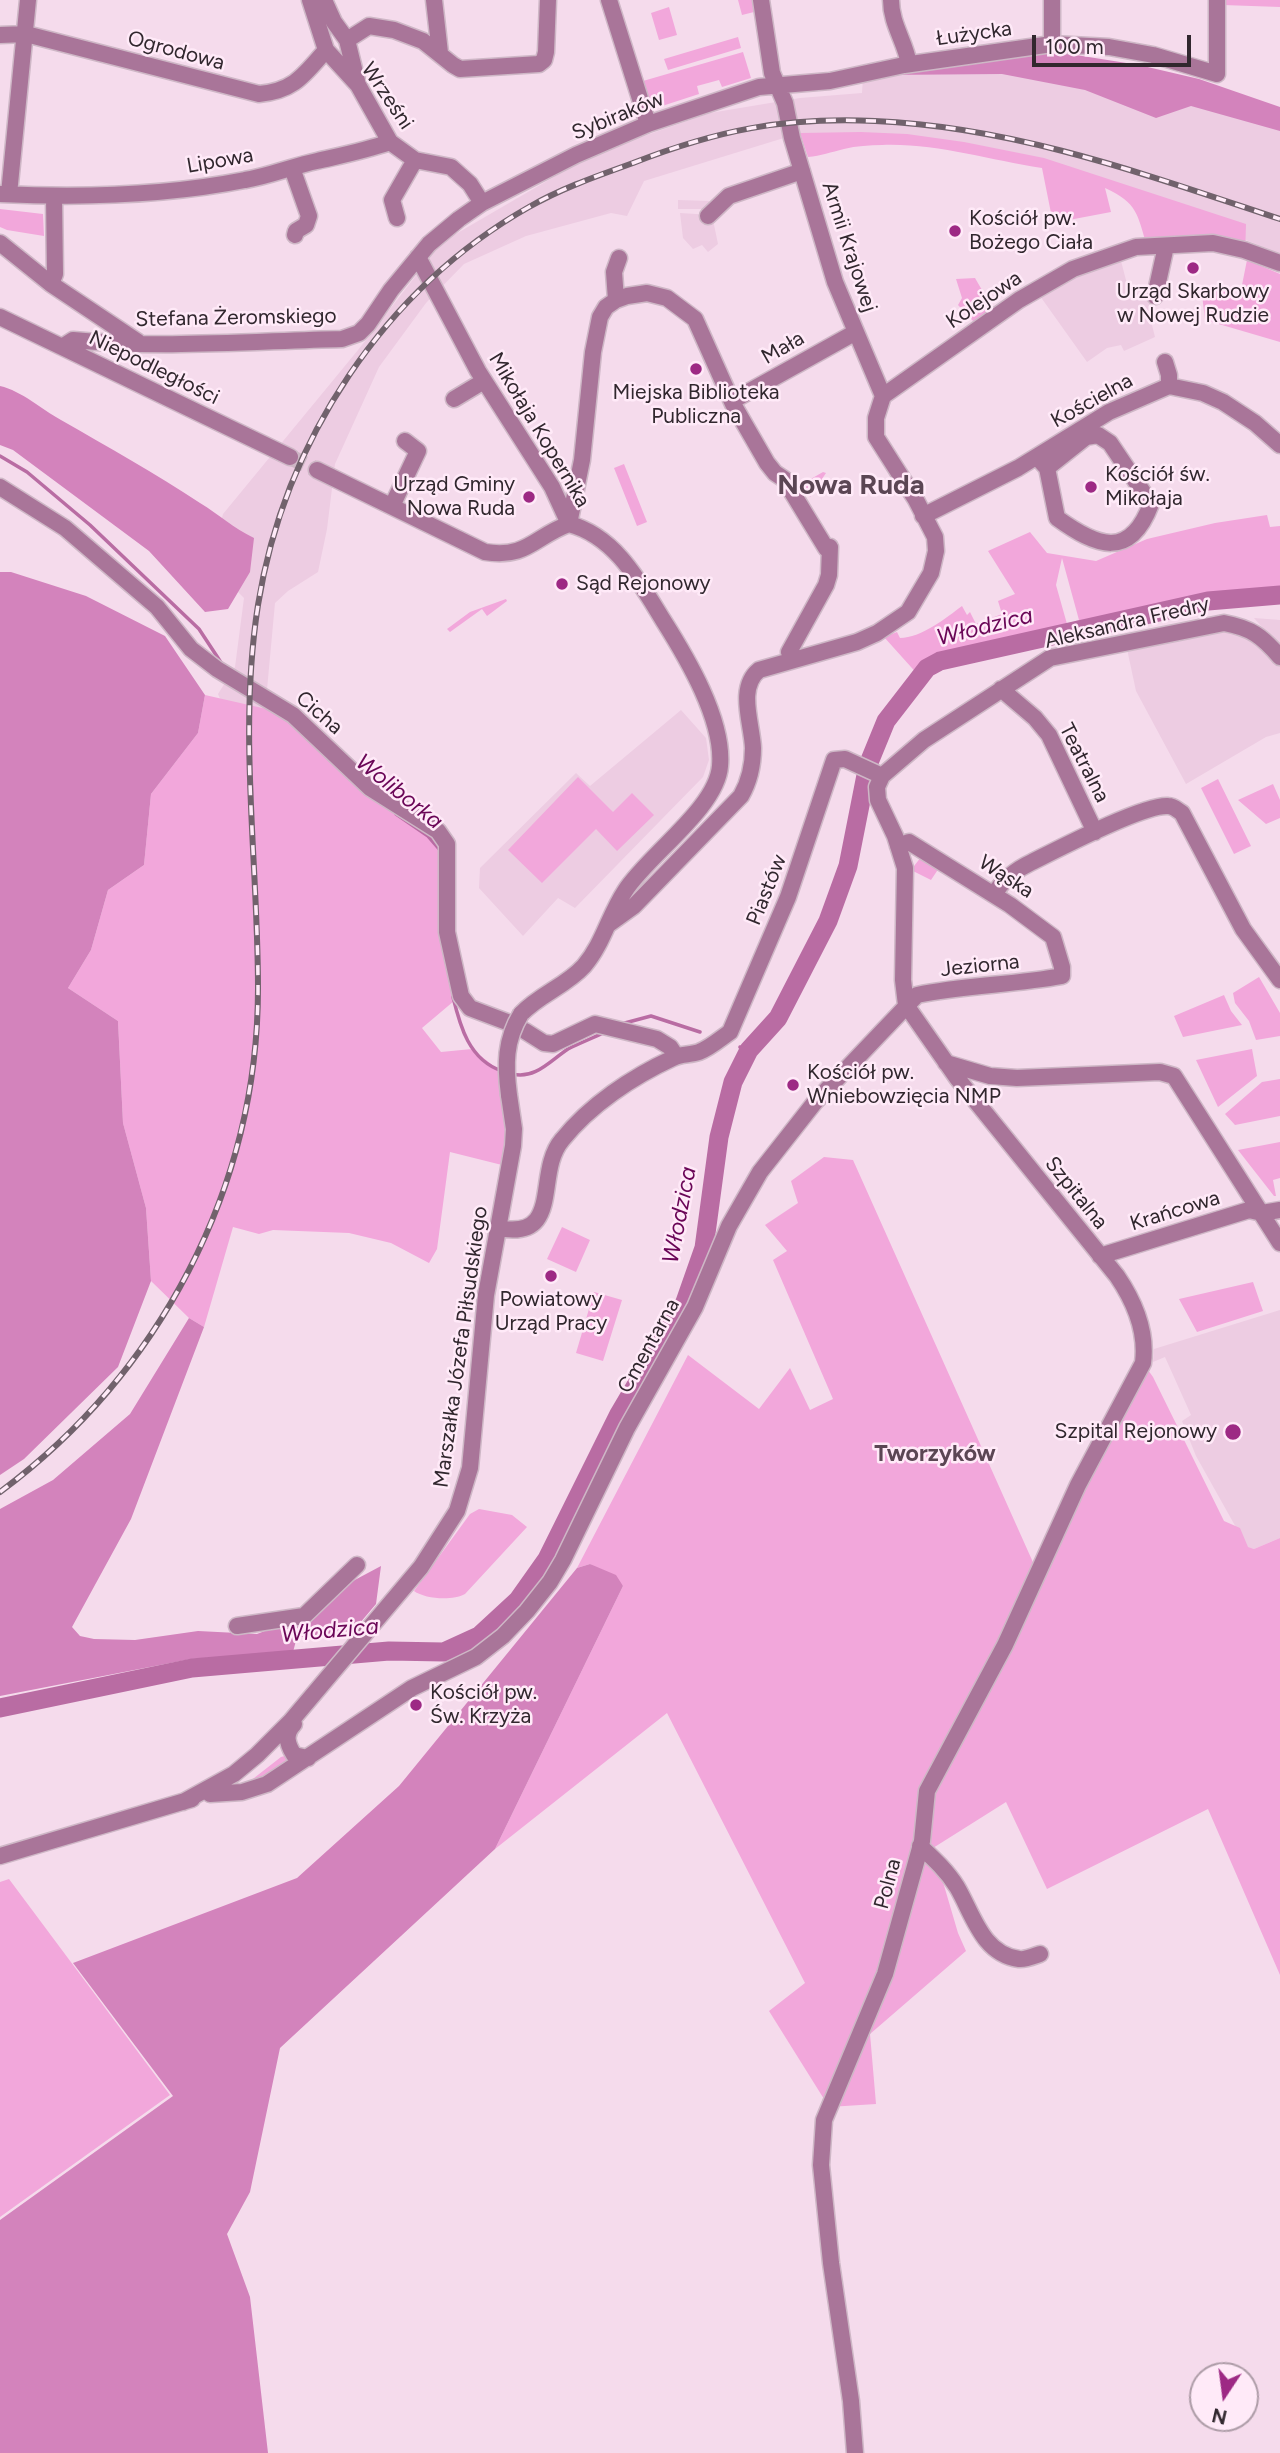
<!DOCTYPE html>
<html>
<head>
<meta charset="utf-8">
<style>
	body { margin:0 }
	#map { position:relative; width:1280px; height:2453px; overflow:hidden; background:#f5dbec; font-family:Figtree,sans-serif }
	canvas { display:block }
	.north { position:absolute; left:1189px; top:2362px; width:70px; height:70px; box-sizing:border-box; background:#ffeaf8; border:2px solid #ad9ca7; border-radius:50%; rotate:193deg; font-size:19px; font-weight:700; line-height:28px; text-align:center; color:#31272e }
	.north::after { content:''; display:block; margin:auto; width:24px; height:32px; background:#9d2984; clip-path:polygon(50% 0,100% 100%,50% 72%,0 100%) }
	.scale { position:absolute; left:1032px; top:35px; width:159px; height:32px; box-sizing:border-box; border:4px solid #31272e; border-top:0; padding-left:9px; font-size:21px; line-height:24px; white-space:nowrap; color:#31272e; -webkit-text-stroke:5px #ffeaf8; paint-order:stroke }
</style>
</head>
<body>
<div id="map">
<canvas width="1280" height="2453"></canvas>
<div class="north">N</div>
<div class="scale">100 m</div>
</div>
<script>
const ctx = document.querySelector('canvas').getContext('2d');
ctx.lineJoin = 'round';
function paint(path, color) { ctx.fillStyle = color; ctx.fill(path, 'evenodd'); }
function trace(path, color, width, dash) { ctx.strokeStyle = color; ctx.lineWidth = width; ctx.lineCap = dash ? 'butt' : 'round'; ctx.setLineDash(dash || []); ctx.stroke(path); }
function label(font, color, halo, rows, align = 'center') {
  ctx.font = font + ' Figtree,sans-serif'; ctx.lineWidth = 5; ctx.setLineDash([]); ctx.textBaseline = 'middle'; ctx.strokeStyle = halo; ctx.fillStyle = color; for (const [text, x, y, turn = 0] of rows) {
    ctx.save(); ctx.translate(x, y); ctx.rotate((+turn || 0) * Math.PI / 180); ctx.textAlign = isNaN(turn) ? turn : align; if (halo) ctx.strokeText(text, 0, 0); ctx.fillText(text, 0, 0); ctx.restore();
  }
}
paint(new Path2D(`
	M1058,63L1280,117V254L1104,182L936,141L800,133L644,181L627,216L611,213L526,236L464,264L426,303L379,367L335,464L327,529L318,572L288,591L275,603L264,722L226,712L218,694L235,667L244,598L210,564L223,514L358,350L442,242L583,160L624,143L710,113L800,98L862,93L863,78Z
	M678,200L709,201V209H678Z
	M680,213L712,215L718,244L708,252L702,245L693,249L683,238Z
	M1120,257L1128,288L1152,301L1150,317L1155,337L1124,351L1121,345L1107,348L1087,362L1040,296L1079,273Z
	M1254,618L1280,620V647L1274,641Z
	M1226,628L1244,634L1280,662V733L1266,737L1186,784L1136,691L1127,649Z
	M681,710L706,738L709,760L703,777L575,908L558,898L523,936L479,888L480,868L576,773L590,786Z
	M1280,1310V1538L1254,1549L1247,1547L1196,1456L1182,1421L1191,1415L1165,1357L1153,1362L1154,1349Z`), '#edcce2');
paint(new Path2D(`
	M738,0H753L754,12L742,15Z
	M1223,0H1280V7L1223,5Z
	M669,7L677,35L659,40L651,13Z
	M738,37L741,48L668,70L664,59Z
	M743,52L751,78L722,87L719,80L697,86L699,94L659,107L649,101L643,81Z
	M861,132L907,134L964,142L1044,158L1246,224L1245,257L1189,244L1147,246C1137,214 1138,203 1105,188L1111,212L1053,223L1042,168C988,160 936,143 882,145C870,145 856,146 844,149C831,152 821,156 808,157L800,133Z
	M0,209L43,214L44,236L7,230L0,227Z
	M1247,260L1280,274V342L1205,320L1201,286L1240,295Z
	M975,278L993,309L974,322L958,305L962,298L956,279Z
	M624,464L647,522L637,526L614,468Z
	M823,472L826,473L810,497L802,484Z
	M1267,515L1270,527L1280,526V595L1208,601L940,661L927,668L920,677L884,637L897,632L900,638C921,638 946,618 962,606L967,615L970,612L976,624L1002,614L998,601L1015,594L988,551L1030,532L1047,553L1096,561L1147,539L1215,523ZM1062,558L1079,620L1067,624L1056,585Z
	M506,599L507,601L487,616L482,609L450,632L447,629L470,612Z
	M205,695L293,715L370,788L438,831L453,970L454,1001L422,1028L441,1052L472,1049L500,1071L509,1095L510,1167L450,1152L437,1249L429,1263L391,1243L349,1233L273,1230L259,1234L233,1227L204,1327L189,1318L151,1281L146,1208L123,1123L118,1021L68,988L91,950L108,890L144,865L151,794L198,733Z
	M578,777L613,812L632,793L654,815L617,851L596,829L542,883L508,850Z
	M1218,779L1251,846L1234,854L1201,788Z
	M1273,784L1280,800V818L1266,824L1238,800Z
	M921,857L939,868L931,880L911,870Z
	M1259,977L1280,1013V1036L1256,1040L1249,1021L1235,1003L1233,993Z
	M1224,995L1231,1011L1242,1025L1183,1037L1174,1016Z
	M1252,1049L1257,1076L1218,1107L1196,1060Z
	M1280,1079V1116L1235,1125L1225,1114L1262,1082Z
	M1280,1142V1178L1273,1180L1276,1196H1274L1238,1150Z
	M824,1157L853,1160L1036,1569L1143,1363L1153,1377L1224,1521L1240,1528L1248,1547L1254,1549L1280,1538V1975L1208,1809L1047,1889L1006,1802L933,1848L958,1933L966,1951L870,2034L876,2104L829,2107L769,2011L805,1983L667,1713L495,1849L623,1586L590,1564L577,1568L688,1355L759,1409L790,1368L810,1410L833,1399L773,1260L787,1251L765,1225L798,1203L791,1181Z
	M562,1227L590,1240L576,1272L547,1259Z
	M1253,1282L1263,1311L1197,1332L1179,1299Z
	M594,1292L622,1300L603,1361L576,1353Z
	M479,1509L512,1515L527,1527L465,1594C452,1601 425,1599 414,1591L470,1514Z
	M288,1755L293,1760L266,1781L245,1785L281,1757Z
	M9,1879L170,2095L0,2217V1882Z`), '#f2a7db');
paint(new Path2D(`
	M1057,52L1139,65L1199,79L1280,107V131L1191,106L1156,118L1085,90L1002,74L882,75L888,68Z
	M0,386C22,391 41,409 61,420C108,447 155,473 200,503C220,515 233,528 254,538L250,572L228,609L205,612L149,551L13,450L0,445Z
	M0,572H11L86,596L165,636L205,695L198,733L151,794L144,865L108,890L91,950L68,988L118,1021L123,1123L146,1208L151,1281L118,1367L24,1459L0,1475Z
	M189,1318L204,1327L131,1519L72,1627L80,1636L94,1639L135,1640L198,1631L257,1634L304,1616L351,1582L381,1566L376,1604L354,1630L319,1637H297L293,1652L191,1659L0,1696V1509L53,1480L130,1414Z
	M590,1564L616,1575L623,1586L495,1849L280,2048L250,2192L227,2234L250,2297L268,2453H0V2220L173,2096L73,1963L297,1878L399,1786L577,1568Z`), '#d383bc');
trace(new Path2D(`
	M0,456L27,472L90,525L199,629L222,664
	M396,814L428,836L441,851
	M453,997C460,1026 469,1060 502,1071
	M621,1024L651,1016L700,1032
	M740,1047L749,1050
	M512,1074C535,1080 551,1060 568,1049C580,1043 593,1038 605,1032`), '#b96ca3', 3.5);
trace(new Path2D(`
	M0,1708L192,1668L389,1651L444,1652L479,1636L518,1600L547,1559L619,1414L685,1302L704,1248L719,1137L733,1082L749,1050L778,1018L828,921L848,866L868,765L886,721L927,668L940,661L1208,601L1280,595`), '#b96ca3', 19);
trace(new Path2D(`
	M290,457L317,470`), '#ceb7c6', 16, [16, 8]);
const minor = new Path2D(`
	M310,0L326,50L358,85L390,142L415,160L451,167L470,184L482,203
	M324,0L334,22L347,40L357,81
	M434,0L440,53
	M609,0L648,124
	M891,0C891,24 905,41 909,64
	M0,35L26,34L259,94C294,91 304,75 326,50
	M347,40L369,26L394,30L423,41L453,65L460,69L539,64L544,60L546,52L548,0
	M1052,44V0
	M292,168L309,216L306,225L296,231L295,235
	M0,194C82,198 164,196 245,180C270,176 293,166 317,161C343,155 364,151 390,142
	M9,194L28,0
	M708,216L729,196L802,171
	M397,218L392,200L415,160
	M0,243L51,284L138,342
	M418,257L478,371L552,487L569,524C615,536 639,581 663,620C687,658 724,720 720,766C717,808 648,855 625,891C609,915 603,944 584,966C566,986 540,994 521,1014
	M51,284L55,274L54,197
	M1155,296L1166,246
	M616,300L614,272L619,258
	M0,317L290,457
	M62,347L73,340C160,349 254,341 342,339L359,333L368,324L391,290L429,244L459,219L482,203L576,155L648,124L759,87L830,81L904,65L1052,44L1109,47L1153,55L1217,74V0
	M1165,362L1169,375V386
	M883,396L1019,300L1073,269L1136,247L1213,243L1244,250L1280,263
	M454,399L484,381
	M732,401L856,332
	M1037,457L1047,468L1057,518C1097,547 1130,560 1151,504L1110,443L1098,435L1086,437L1047,468
	M317,470L485,552C527,559 535,536 569,524
	M0,487L65,528L157,607L191,649L217,669L293,715L370,788L438,831L447,844V932L461,996L470,1008L507,1022
	M392,506L418,451L405,441
	M923,516L1018,468L1109,412L1169,386L1203,393L1223,402L1255,423L1280,445
	M569,524L582,460L593,352L600,317L606,307L616,300L627,296L647,293L667,298L695,319L733,404L767,463L775,473L784,479L826,548L830,547L829,575L826,585L789,652
	M1001,689L1035,718L1049,735L1095,832
	M994,894C1003,880 1017,869 1032,862C1058,849 1144,804 1168,806C1174,806 1177,810 1182,813L1243,929L1280,980
	M609,924L634,906L741,796C749,782 753,765 753,748C752,723 737,688 759,670L857,642L877,633L908,612L931,573L936,551L935,537L916,500L876,437V418L883,396L835,282L792,138L785,103L772,73L761,0
	M906,1005L903,980L905,868L895,836L878,800L877,787L882,776L924,740L1050,658L1224,623C1251,628 1262,636 1280,657
	M525,1031L544,1043L553,1044L595,1024L657,1039L670,1047L676,1056
	M946,1063L990,1076L1017,1078L1160,1072L1174,1076L1280,1243
	M498,1228C564,1241 534,1173 562,1140C590,1105 632,1077 673,1058C681,1054 690,1055 699,1052C710,1048 720,1039 730,1032L788,897L834,760L845,759L882,776
	M1100,1256L1249,1210L1262,1213L1280,1210
	M237,1626L304,1616L357,1565
	M294,1724C284,1734 287,1744 294,1755L308,1758
	M210,1794L242,1792L267,1784L412,1688L476,1657L503,1636L527,1611L550,1582L563,1560L627,1428L695,1307L729,1226L760,1172L815,1102L917,995C964,985 1014,985 1062,976V967L1053,937L1010,905L909,842L898,846
	M183,1802L234,1774L257,1755L291,1721L421,1567L457,1511L470,1468L486,1295L513,1146L514,1129L509,1095
	M920,1846C934,1859 947,1871 957,1887C973,1914 982,1954 1019,1959C1025,1960 1034,1956 1040,1954
	M0,1856L192,1799
	M855,2453L851,2401L831,2263L821,2165L824,2120L885,1974L922,1841L927,1791L1005,1645L1078,1485L1143,1363C1147,1332 1134,1301 1117,1276L957,1078L906,1005`);
trace(minor, '#ceb7c6', 19);
trace(minor, '#a97599', 16);
const rail = new Path2D(`
	M0,1492C159,1374 258,1188 258,988C258,860 238,732 258,605C284,442 384,289 529,207C562,188 597,176 633,163C718,130 783,117 875,121C1016,127 1147,175 1280,219`);
trace(rail, '#71626c', 6);
trace(rail, '#ffeaf8', 3.5, [10]);
const minorBridge = new Path2D(`
	M509,1095C505,1065 505,1040 521,1014`);
trace(minorBridge, '#ceb7c6', 19, []);
trace(minorBridge, '#a97599', 16);
for (const [x, y, r, color] of [
	[955,231,7,"#9d2984"],
	[1193,268,7,"#9d2984"],
	[696,369,7,"#9d2984"],
	[1091,487,7,"#9d2984"],
	[529,497,7,"#9d2984"],
	[562,584,7,"#9d2984"],
	[793,1085,7,"#9d2984"],
	[551,1276,7,"#9d2984"],
	[1233,1432,9,"#9d2984"],
	[416,1705,7,"#9d2984"]
]) { const dot = new Path2D(); dot.arc(x, y, r, 0, 2 * Math.PI); ctx.fillStyle = color; ctx.fill(dot); trace(dot, '#ffeaf8', 2.5); }
label('21px', '#31272e', '#ffeaf8', [
	["Łużycka",974,34,-8],
	["Ogrodowa",176,51,15],
	["Wrześni",387,96,56],
	["Sybiraków",618,116,-22],
	["Lipowa",220,161,-10],
	["Armii Krajowej",849,247,72],
	["Kolejowa",984,300,-34],
	["Stefana Żeromskiego",236,318,-1],
	["Mała",783,348,-30],
	["Niepodległości",154,368,26],
	["Kościelna",1092,401,-29],
	["Mikołaja Kopernika",539,430,59],
	["Aleksandra Fredry",1127,623,-13],
	["Cicha",319,713,41],
	["Teatralna",1084,763,63],
	["Wąska",1006,877,33],
	["Piastów",767,890,-68],
	["Jeziorna",980,966,-6],
	["Szpitalna",1076,1193,51],
	["Krańcowa",1175,1211,-17],
	["Cmentarna",649,1346,-61],
	["Marszałka Józefa Piłsudskiego",461,1347,-82],
	["Polna",888,1884,-75]
]);
label('21px', '#31272e', '#ffeaf8', [
	["Kościół pw.",969,219],
	["Bożego Ciała",969,243],
	["Urząd Skarbowy",1193,292,"center"],
	["w Nowej Rudzie",1193,316,"center"],
	["Miejska Biblioteka",696,393,"center"],
	["Publiczna",696,417,"center"],
	["Kościół św.",1105,475],
	["Mikołaja",1105,499],
	["Urząd Gminy",515,485,"right"],
	["Nowa Ruda",515,509,"right"],
	["Sąd Rejonowy",576,584],
	["Kościół pw.",807,1073],
	["Wniebowzięcia NMP",807,1097],
	["Powiatowy",551,1300,"center"],
	["Urząd Pracy",551,1324,"center"],
	["Szpital Rejonowy",1217,1432,"right"],
	["Kościół pw.",430,1693],
	["Św. Krzyża",430,1717]
], 'left');
label('italic 23px', '#6a0657', '#ffeaf8', [
	["Włodzica",985,627,-14],
	["Woliborka",399,792,39],
	["Włodzica",680,1215,-79],
	["Włodzica",330,1631,-5]
]);
label('bold 23px', '#5b4654', '#ffeaf8', [
	["Tworzyków",935,1454]
]);
label('bold 28px', '#5b4654', '#ffeaf8', [
	["Nowa Ruda",851,486]
]);
</script>
</body>
</html>
